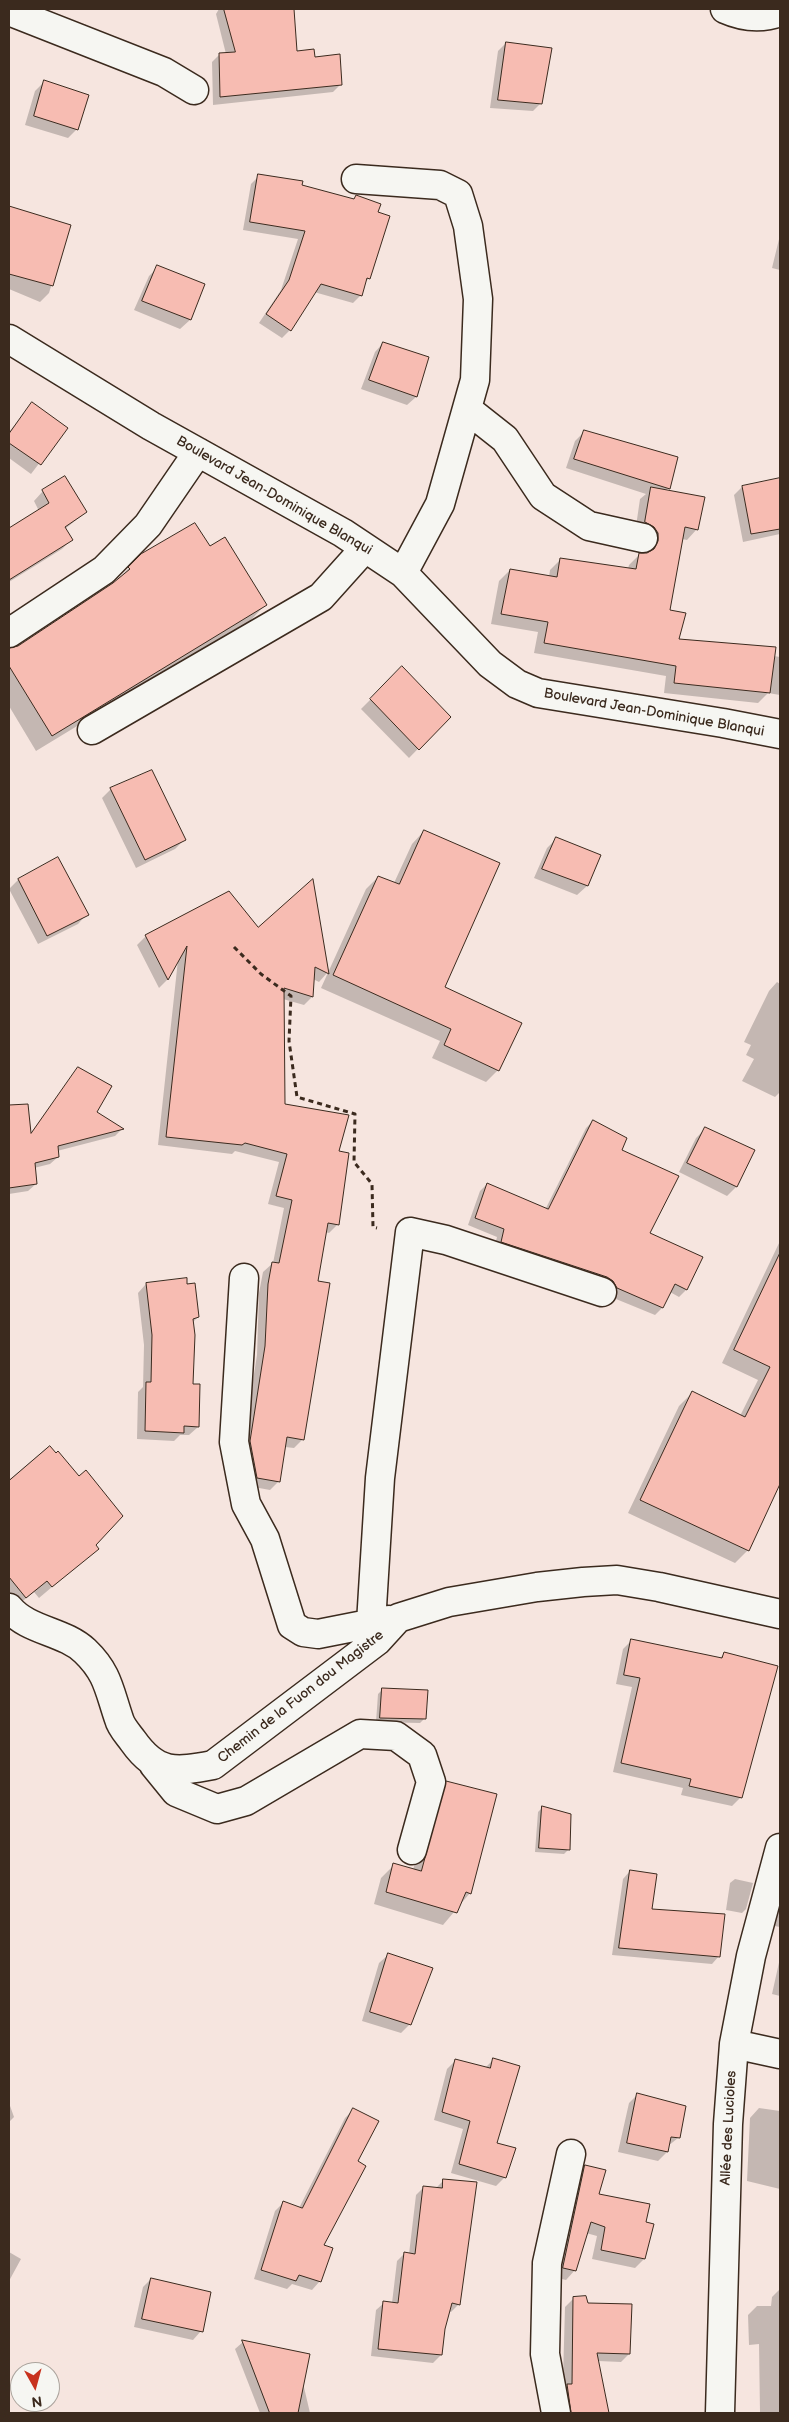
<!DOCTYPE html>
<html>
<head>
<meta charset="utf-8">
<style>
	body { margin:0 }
	#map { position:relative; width:789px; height:2422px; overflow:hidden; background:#f6e5df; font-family:"Balsamiq Sans",sans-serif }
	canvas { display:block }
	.frame { position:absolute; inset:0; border:10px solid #3b2a1e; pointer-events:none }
	.north { position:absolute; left:10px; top:2362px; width:50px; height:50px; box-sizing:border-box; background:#f6f6f2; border:1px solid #aba49d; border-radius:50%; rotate:173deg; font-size:14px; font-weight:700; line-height:20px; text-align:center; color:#3b2a1e }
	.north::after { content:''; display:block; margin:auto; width:18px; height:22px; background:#c8321e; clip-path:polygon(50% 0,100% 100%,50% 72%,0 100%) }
</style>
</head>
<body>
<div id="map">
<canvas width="789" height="2422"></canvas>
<div class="frame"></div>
<div class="north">N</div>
</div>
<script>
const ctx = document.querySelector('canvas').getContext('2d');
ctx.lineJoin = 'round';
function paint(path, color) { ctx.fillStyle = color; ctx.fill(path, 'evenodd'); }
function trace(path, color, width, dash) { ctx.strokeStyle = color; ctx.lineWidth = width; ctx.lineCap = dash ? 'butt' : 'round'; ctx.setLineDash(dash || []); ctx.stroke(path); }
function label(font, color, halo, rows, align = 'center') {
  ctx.font = font + ' "Balsamiq Sans",sans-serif'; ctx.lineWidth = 5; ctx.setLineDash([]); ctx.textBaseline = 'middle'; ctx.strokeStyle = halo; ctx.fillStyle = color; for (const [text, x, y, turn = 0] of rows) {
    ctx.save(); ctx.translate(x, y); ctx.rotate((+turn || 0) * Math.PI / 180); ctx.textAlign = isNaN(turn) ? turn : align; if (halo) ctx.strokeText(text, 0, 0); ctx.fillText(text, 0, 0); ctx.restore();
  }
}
paint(new Path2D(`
	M219,9H293L296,52L314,58L341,84L333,92L213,105L212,62L220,54H226L216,14Z
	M506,43L541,103L533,111L490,108L498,51Z
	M44,82L77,129L68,138L25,125L35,91Z
	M259,176L353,200L356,197L377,213L369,278L364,283L361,295L353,303L314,292L290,330L282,338L259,323L281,290L298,239L243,230L251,184Z
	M9,207L70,225L49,293L40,302L9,289Z
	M780,235V270L772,268Z
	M158,267L204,285L190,320L180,329L134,310L149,276Z
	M383,343L427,358L416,397L407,405L361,389L375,352Z
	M32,404L66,428L31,474L9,458V432Z
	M584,432L668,488L665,491L697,529L687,540L682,539L669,611L677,640L780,657V695L768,693L758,703L664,693L666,676L534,653L538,632L491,624L499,581L510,570L549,577L550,570L561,559L628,569L629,565L640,554L648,553L647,544L635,533L640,499L646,494L566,468L575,441Z
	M780,479V534L743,542L734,495L742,487Z
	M43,491L86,512L65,529L71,540L62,549L9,582V529L39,511L34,501Z
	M210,548L265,605L250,621L36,751L9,706V649L18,647L113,584L142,555Z
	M402,668L449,717L409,758L361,709Z
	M111,789L184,840L175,849L136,868L102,798Z
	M424,831L443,987L498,1070L486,1082L432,1058L440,1041L321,988L366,889L378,877L394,883L412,844Z
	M556,839L600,856L587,886L577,895L534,878L547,848Z
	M58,859L87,914L78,924L38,944L9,889L18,880Z
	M257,929L327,973L319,982L313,979L312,997L304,1005L283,999L284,1106L338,1152V1224L329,1233L325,1232L316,1282L329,1284L302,1440L294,1448L285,1447L279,1481L270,1490L248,1486L242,1450L257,1355L259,1293L263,1272L273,1263L284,1208L268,1204L279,1162L235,1151L232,1154L158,1145L178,960L167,980L159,988L137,945L146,936Z
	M777,982L780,984V1092L775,1097L742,1081L754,1059L746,1055L751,1045L744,1042L769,991Z
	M78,1069L96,1113L122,1129L115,1136L57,1151L58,1157L50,1164L34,1168L36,1184L28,1191L9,1194V1163Z
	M593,1121L620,1151L648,1233L702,1258L686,1290L679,1297L670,1292L662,1308L655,1315L494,1249L497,1237L468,1225L480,1191L487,1184L545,1210L586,1128Z
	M705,1129L736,1187L727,1196L679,1172L696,1138Z
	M780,1241V1481L748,1550L735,1563L628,1513L679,1406L692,1393L740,1416L758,1380L722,1363Z
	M186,1279L198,1317L192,1323L191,1385L198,1427L189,1435H180L174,1441L137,1439L138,1392L143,1387L144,1345L138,1293L146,1284Z
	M49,1446L56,1454L97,1549L39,1598L34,1592L14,1608L9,1602V1480Z
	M632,1640L719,1659L724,1654L741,1797L732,1806L681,1795L683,1788L613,1772L632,1687L616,1684L623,1649Z
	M383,1689L425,1718L420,1723L376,1722L378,1694Z
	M446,1782L470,1893L443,1925L374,1904L381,1878L394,1865L413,1870L434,1795Z
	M542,1808L568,1850L564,1854L535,1852L538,1812Z
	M630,1871L650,1910L719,1956L712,1964L612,1955L623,1879Z
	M735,1879L753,1883L746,1909L742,1913L726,1910L730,1883Z
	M780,1896V1927L769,1925Z
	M388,1955L410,2024L401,2033L362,2021L379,1963Z
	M780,1958V1996L772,1994Z
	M494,2059L496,2144L505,2177L496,2186L451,2173L463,2129L434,2120L447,2069L455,2061L485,2068Z
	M638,2094L678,2138L668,2146L667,2152L658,2161L618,2152L629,2103Z
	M9,2103L14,2117L9,2122Z
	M759,2108L780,2111V2189L747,2181L750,2118Z
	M353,2110L356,2161L323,2246L320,2281L312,2290L292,2284L287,2289L254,2279L275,2211L283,2203L299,2208L345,2118Z
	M585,2166L598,2195L644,2223V2259L635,2268L592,2259L597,2236L586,2233L575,2270L566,2280L554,2277L576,2175Z
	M444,2180L459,2304L451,2312L448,2311L444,2329L441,2355L433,2363L371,2356L376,2310L384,2303H392L397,2261L405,2253L409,2254L416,2195L424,2187L436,2188Z
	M9,2252L21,2259L9,2281Z
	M151,2279L201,2331L193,2340L134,2327L143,2287Z
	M780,2289V2413H760L759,2344L749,2345L748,2315L757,2306H771L772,2297Z
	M574,2298L587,2304L629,2354L621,2362L598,2361L608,2413H562L565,2307Z
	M243,2342L303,2383L310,2413H260L235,2349Z`), '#0003');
const building = new Path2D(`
	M224,9H294L297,51L314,49L315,57L340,54L342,85L220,97L219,53L235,52Z
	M506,42L552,48L542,104L498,100Z
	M44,80L89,95L78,130L34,116Z
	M258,174L303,181L302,185L354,199L356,195L381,204L378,212L390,216L370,279L367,278L362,296L321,284L291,331L266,314L289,280L305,231L250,222Z
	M9,206L71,225L53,286L9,274Z
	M157,265L205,284L191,320L142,301Z
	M383,342L429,357L417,397L369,380Z
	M32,402L68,428L41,465L9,443V434Z
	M584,430L678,457L670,489L574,459Z
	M65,476L87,512L65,527L73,540L9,580V528L49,503L42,490Z
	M780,478V529L751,534L742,486Z
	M651,487L705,497L698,530L685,527L670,610L686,613L679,639L776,647L770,693L674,683L676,666L544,643L548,622L501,614L510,569L557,577L560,558L636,569L639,553H647L654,549L658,541V533L654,527L645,522Z
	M195,523L210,546L225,537L267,605L52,736L9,666V648L18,646L113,583L130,569L128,567L141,554Z
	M402,666L451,717L419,750L370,699Z
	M152,770L186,840L145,860L110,788Z
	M424,830L500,863L445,987L522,1023L499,1071L444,1045L451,1029L333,975L378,876L399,884Z
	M556,837L601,855L588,886L542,869Z
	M58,857L89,915L47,936L18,879Z
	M313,879L329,974L315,967L313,997L284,988L285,1104L349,1115L339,1151L349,1153L339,1225L328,1223L318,1281L330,1283L304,1440L287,1437L280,1482L257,1478L250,1441L265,1346L268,1284L272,1262L279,1263L292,1200L276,1196L287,1154L245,1143L242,1145L166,1137L187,946L168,980L145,935L229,891L258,927Z
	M78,1067L112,1086L97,1112L124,1129L58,1146L59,1157L35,1163L37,1184L9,1188V1105L28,1104L31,1133Z
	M593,1120L627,1138L622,1150L679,1176L650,1233L703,1257L687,1290L675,1284L663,1308L617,1288L613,1281L607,1277L501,1242L504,1229L475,1218L487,1183L548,1209Z
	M705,1127L755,1150L737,1187L687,1163Z
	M780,1253V1484L749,1551L640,1500L692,1391L745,1417L770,1367L734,1350Z
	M187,1278V1284L195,1283L199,1317L193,1319L195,1335L193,1384H200L199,1427L184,1426V1433L145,1431L146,1382H151L152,1335L146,1283Z
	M50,1446L56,1453L58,1451L79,1476L86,1470L123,1516L96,1545L99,1549L52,1587L47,1581L26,1598L9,1577V1481Z
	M631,1639L722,1658L724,1652L778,1666L742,1798L689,1786L691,1779L621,1763L640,1678L624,1675Z
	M382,1688L428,1690L426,1719L380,1718Z
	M446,1781L497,1794L471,1894L466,1892L457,1913L386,1892L393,1863L421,1871Z
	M542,1806L571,1814L570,1850L539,1848Z
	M630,1870L657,1874L652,1909L725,1914L720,1957L619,1948Z
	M388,1953L433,1968L411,2025L370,2012Z
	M493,2058L520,2066L497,2143L516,2148L506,2178L459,2164L470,2121L442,2112L455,2059L490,2068Z
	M637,2093L686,2106L680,2138L671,2137L668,2152L627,2143Z
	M353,2108L379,2121L358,2161L366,2166L324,2245L333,2248L321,2282L299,2275L296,2281L261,2270L283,2201L302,2208Z
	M585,2165L606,2170L599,2194L650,2204L646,2222L654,2224L645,2259L601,2250L605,2227L591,2222L576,2271L563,2268Z
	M443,2179L477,2182L460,2305L452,2303L445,2329L442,2355L378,2349L383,2301L398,2303L404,2252L415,2254L423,2186L442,2188Z
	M151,2278L211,2292L203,2332L142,2319Z
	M586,2296L588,2303L632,2304L630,2354L597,2353L609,2413H571L567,2384H572L573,2297Z
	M242,2340L310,2354L298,2413H270Z`);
paint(building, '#f7bcb2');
trace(building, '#3b2a1e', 1);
const minor = new Path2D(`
	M725,9C743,17 761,19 780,12
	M9,11L164,72L194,90
	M356,179L440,185L458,194L468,226L478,299L475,380L440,504L403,573
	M9,339L151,426L343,533L403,573L490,664L517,684L538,693L723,723L780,734
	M467,409L505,439L543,496L589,526L643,538
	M9,633L104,570L148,525L198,452
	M92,730L321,597L365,548
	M244,1278L234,1442L246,1504L265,1539L292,1625L303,1632L318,1634L389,1620
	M9,1608C28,1631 64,1631 85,1651C108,1673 109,1690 119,1719C121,1727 128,1734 133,1741C157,1775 176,1772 213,1765L377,1641L398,1618L449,1602L537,1587L583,1582L617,1580L659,1587L780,1614
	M371,1623L380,1478L410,1232L446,1240L602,1292
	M154,1765L176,1792L217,1809L246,1801L360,1734L396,1736L422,1755L431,1782L412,1850
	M734,2044L780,2054
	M556,2413L545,2354L547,2263L571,2154
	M720,2413L728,2124L734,2044L751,1956L780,1848`);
trace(minor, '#3b2a1e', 31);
trace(new Path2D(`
	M234,947L261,974L291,996L289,1041L297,1097L355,1114L354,1162L372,1184L373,1227L377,1228`), '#3b2a1e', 3, [5, 4]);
trace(minor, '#f6f6f2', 28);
label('14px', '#3b2a1e', '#f6f6f2', [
	["Boulevard Jean-Dominique Blanqui",274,496,30],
	["Boulevard Jean-Dominique Blanqui",654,713,10],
	["Chemin de la Fuon dou Magistre",301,1697,-38],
	["Allée des Lucioles",729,2128,-87]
]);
</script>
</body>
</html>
